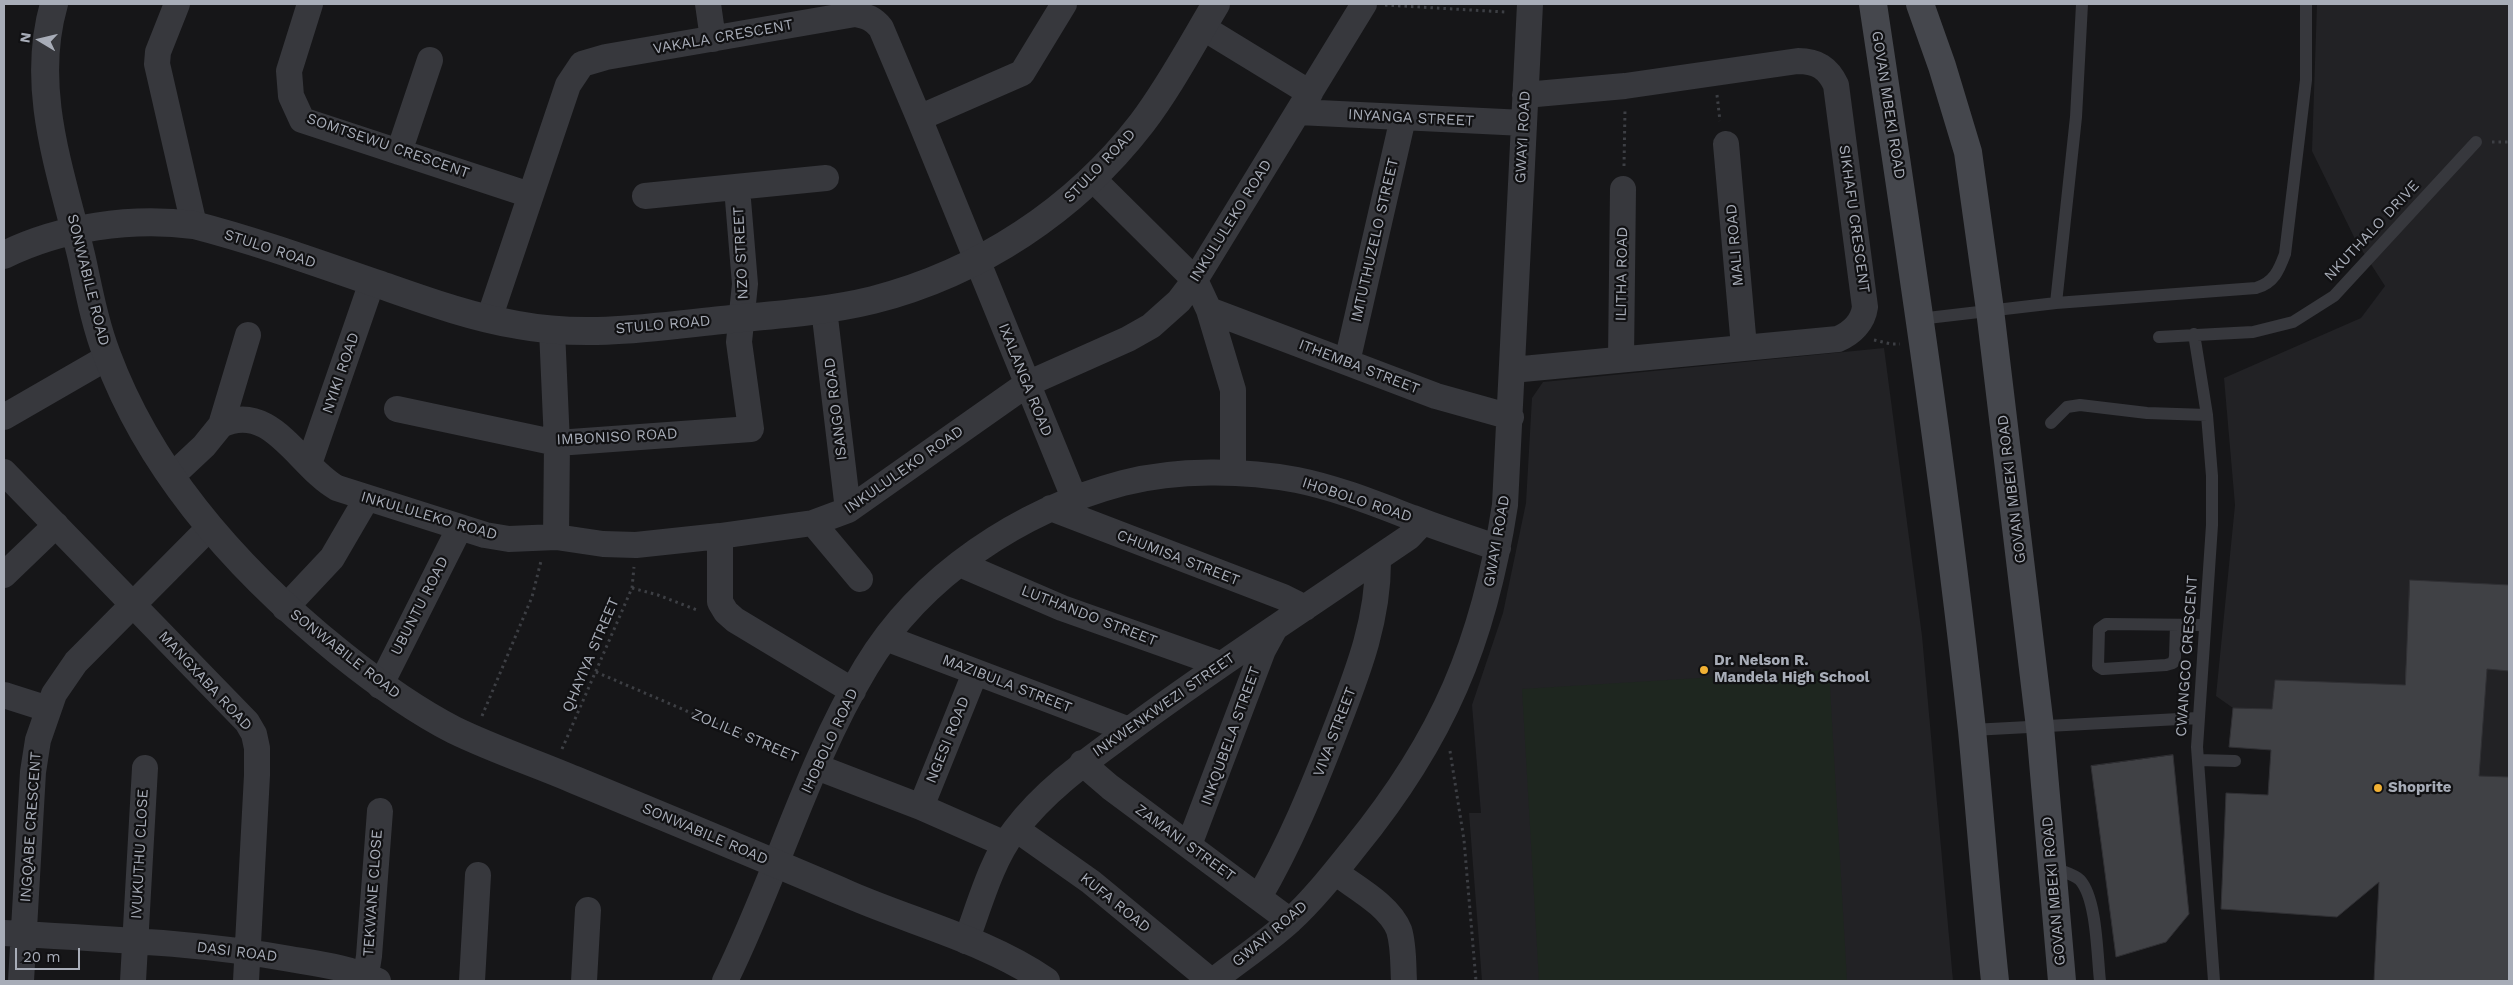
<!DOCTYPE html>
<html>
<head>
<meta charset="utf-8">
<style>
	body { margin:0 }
	#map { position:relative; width:2513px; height:985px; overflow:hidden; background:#161618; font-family:"Work Sans",sans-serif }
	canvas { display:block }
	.frame { position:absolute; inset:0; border:5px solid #a8adb8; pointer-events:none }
	.north { position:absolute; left:15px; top:15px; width:50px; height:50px; -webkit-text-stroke:4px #111113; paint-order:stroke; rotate:279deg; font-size:14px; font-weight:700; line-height:20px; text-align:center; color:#a8adb8 }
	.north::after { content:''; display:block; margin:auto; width:18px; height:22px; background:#a8adb8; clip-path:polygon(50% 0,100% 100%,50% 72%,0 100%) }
	.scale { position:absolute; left:15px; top:948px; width:65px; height:22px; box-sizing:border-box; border:2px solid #a8adb8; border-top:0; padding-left:6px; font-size:15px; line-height:18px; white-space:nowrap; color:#a8adb8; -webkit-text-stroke:4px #111113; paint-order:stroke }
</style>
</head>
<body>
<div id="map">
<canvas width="2513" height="985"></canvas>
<div class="frame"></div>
<div class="north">N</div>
<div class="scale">20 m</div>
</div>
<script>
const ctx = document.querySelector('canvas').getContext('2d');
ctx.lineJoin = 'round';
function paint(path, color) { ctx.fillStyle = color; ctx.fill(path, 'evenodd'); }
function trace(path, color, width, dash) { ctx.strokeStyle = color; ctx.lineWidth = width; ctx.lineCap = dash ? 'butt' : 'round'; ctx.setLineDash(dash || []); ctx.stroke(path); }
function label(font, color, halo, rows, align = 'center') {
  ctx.font = font + ' "Work Sans",sans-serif'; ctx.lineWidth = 4.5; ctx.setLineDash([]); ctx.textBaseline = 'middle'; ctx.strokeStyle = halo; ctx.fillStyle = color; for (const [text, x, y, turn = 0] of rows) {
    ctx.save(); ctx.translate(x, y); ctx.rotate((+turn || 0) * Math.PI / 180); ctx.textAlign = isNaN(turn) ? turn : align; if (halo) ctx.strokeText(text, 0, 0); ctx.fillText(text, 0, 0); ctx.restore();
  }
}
paint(new Path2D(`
	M2317,4H2509V981H2448L2457,807L2275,680L2272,709L2233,708L2216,696L2235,505L2224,378L2361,318L2385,286L2356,241L2312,151Z
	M1884,348L1922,636L1953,981H1482L1469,813H1481L1472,705L1503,613L1526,503L1532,398L1543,382Z`), '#222225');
paint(new Path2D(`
	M1829,670L1847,981H1539L1522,689Z`), '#1e261f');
const building = new Path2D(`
	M2410,580L2509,585V671L2487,669L2479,776L2509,777V981H2374L2379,882L2337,917L2221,909L2226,793L2268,795L2271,750L2229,747L2233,708L2272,709L2275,680L2405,685Z
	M2173,755L2189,914L2166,942L2116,957L2091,766Z`);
paint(building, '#404145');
trace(building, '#303034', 1);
trace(new Path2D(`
	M1385,5L1506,12
	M1717,95L1720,121
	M2492,142H2509
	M1624,166L1625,109
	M1874,340L1891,344H1900
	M632,588L658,595L697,610
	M596,672L796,758
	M482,716L532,597L541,561
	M562,749L632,588L634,567
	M1450,751L1464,840L1476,981`), '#3d3f44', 3, [2.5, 4]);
trace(new Path2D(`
	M2056,303L2076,117L2082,4
	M1919,319L2056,303L2256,288C2274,283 2279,270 2285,254L2306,80V4
	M2194,334L2207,415L2212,476V525L2197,747L2214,981
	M2159,337L2253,332L2293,322L2334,296L2476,142
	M2051,423L2067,407L2080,405L2147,413L2207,415
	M2176,625L2175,657L2173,663L2166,665L2103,669L2098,666L2099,629L2106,624L2205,625
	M1972,730L2198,718
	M2198,760L2235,761
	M2052,867C2060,871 2074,874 2080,880C2097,899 2097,955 2100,981`), '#37383d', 12);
trace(new Path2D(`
	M177,4L158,52L157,64L194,225
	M310,4L289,71L291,96L302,120L530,195
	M708,4L713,39
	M1202,27L1310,93
	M1298,112L1524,123
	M919,118L1022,73L1064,4
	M1726,144L1744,347
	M399,152L430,60
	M1092,178L1195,280L1209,310L1233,390V472
	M645,196L826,178
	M824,309L848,510
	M1209,310L1436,396L1511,417
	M489,319L568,85L582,64L606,57L855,14C867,16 874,19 881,28L919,118L1075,500
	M552,330L557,443L556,537
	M1621,359L1623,189
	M1347,362L1403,118
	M1512,370L1838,339C1852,333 1863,322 1865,307L1836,85C1828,68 1817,61 1798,61L1625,86L1525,95
	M397,409L557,443L751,429L739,342L745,284L737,188
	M4,417L108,357
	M221,425C271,400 299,467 337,488L485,535L509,539L556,537L603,544L636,545L720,536L813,523L848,510L1027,384L1128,339L1151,326L1179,301L1195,280L1364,4
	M309,464L372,282
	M4,472L247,722L254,734L257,748V775L246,981
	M172,476L204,446L221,425L248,335
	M1051,508L1283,597L1305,608
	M813,523L860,579
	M720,536V602L726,612L735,620L853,691
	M960,564L1062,608L1220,664
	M4,575L56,525
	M285,608L332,558L367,498
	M886,638L1129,730
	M380,686L460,527
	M4,695L48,709
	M1082,763L1110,787L1290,921
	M817,767L921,807L1005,844
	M921,807L975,673
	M1016,829L1091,882L1211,981
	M1189,845L1263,650L1275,628
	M1335,872C1356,888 1389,905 1399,930C1404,946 1403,965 1404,981
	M1259,897C1290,844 1313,788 1335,731C1357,674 1379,620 1378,558
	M4,933C100,939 196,942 290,959C320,964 351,968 378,981
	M966,941C980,904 991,861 1015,830C1046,789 1088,760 1129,730C1210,670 1295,615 1378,558L1409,537L1423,522
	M21,981L33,772L38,740L54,694L76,662L209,528
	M133,981L145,768
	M365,981L369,956L380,811
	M472,981L478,875
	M584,981L588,910
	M725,981C776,878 807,765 866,667C921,575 1021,510 1123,483C1177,469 1244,470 1297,480C1337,488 1376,504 1413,518C1441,529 1470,538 1498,548
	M1213,981C1238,961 1266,943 1290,921C1314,899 1335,872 1355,847C1443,739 1484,642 1505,505L1530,4`), '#37383d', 26);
trace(new Path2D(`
	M54,4C29,91 62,174 82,259C89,291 95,324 107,355C152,476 242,574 340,653C376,682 413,709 454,730C493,749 535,763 575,780C667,818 759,856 850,895C915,923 988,941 1046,981
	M4,255C61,227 131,217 194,225C256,241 317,263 378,284C424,300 470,317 518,325C586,338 655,327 722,320C772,315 824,312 873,300C979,273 1075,210 1142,123C1170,86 1192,44 1216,4`), '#37383d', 28);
trace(new Path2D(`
	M1873,4C1909,245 1946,487 1972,730C1980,813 1986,897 1995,981
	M1920,4L1942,66L1968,152L1990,310L2040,727L2062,981`), '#45474d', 28);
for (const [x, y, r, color] of [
	[1704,670,5,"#f2b134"],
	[2378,788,5,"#f2b134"]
]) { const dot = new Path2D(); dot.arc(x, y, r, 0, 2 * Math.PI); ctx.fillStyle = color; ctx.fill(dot); trace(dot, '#111113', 2); }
label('15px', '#a8adb8', '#111113', [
	["VAKALA CRESCENT",723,37,-10],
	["GOVAN MBEKI ROAD",1888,105,81],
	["INYANGA STREET",1411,118,3],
	["GWAYI ROAD",1523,137,-87],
	["SOMTSEWU CRESCENT",388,146,19],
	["STULO ROAD",1100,166,-46],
	["SIKHAFU CRESCENT",1854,219,82],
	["INKULULEKO ROAD",1231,221,-58],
	["NKUTHALO DRIVE",2372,231,-47],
	["IMTUTHUZELO STREET",1375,240,-77],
	["MALI ROAD",1735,245,-95],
	["STULO ROAD",270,249,18],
	["NZO STREET",741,253,-93],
	["ILITHA ROAD",1622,274,-89],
	["SONWABILE ROAD",88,280,76],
	["STULO ROAD",663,325,-5],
	["ITHEMBA STREET",1359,367,21],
	["NYIKI ROAD",341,373,-71],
	["IXALANGA ROAD",1025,380,68],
	["ISANGO ROAD",836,409,-97],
	["IMBONISO ROAD",617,437,-3],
	["INKULULEKO ROAD",904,470,-35],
	["GOVAN MBEKI ROAD",2012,489,-97],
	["IHOBOLO ROAD",1357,500,18],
	["INKULULEKO ROAD",429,516,16],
	["GWAYI ROAD",1497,541,-80],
	["CHUMISA STREET",1178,558,21],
	["UBUNTU ROAD",420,606,-63],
	["LUTHANDO STREET",1089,616,21],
	["SONWABILE ROAD",345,654,38],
	["QHAYIYA STREET",591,655,-67],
	["CWANGCO CRESCENT",2187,656,-86],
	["MANGXABA ROAD",205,681,47],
	["MAZIBULA STREET",1007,684,21],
	["INKWENKWEZI STREET",1164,705,-35],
	["VIVA STREET",1335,732,-69],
	["ZOLILE STREET",745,736,23],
	["INKQUBELA STREET",1231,736,-70],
	["NGESI ROAD",948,740,-68],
	["IHOBOLO ROAD",830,741,-65],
	["INGQABE CRESCENT",31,827,-86],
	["SONWABILE ROAD",705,834,23],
	["ZAMANI STREET",1185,843,36],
	["IVUKUTHU CLOSE",140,854,-87],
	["GOVAN MBEKI ROAD",2054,891,-95],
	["TEKWANE CLOSE",373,893,-86],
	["KUFA ROAD",1115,903,39],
	["GWAYI ROAD",1270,934,-40],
	["DASI ROAD",237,952,7]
]);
label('bold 15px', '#a8adb8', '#111113', [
	["Dr. Nelson R.",1714,661],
	["Mandela High School",1714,678],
	["Shoprite",2388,788]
], 'left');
</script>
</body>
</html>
